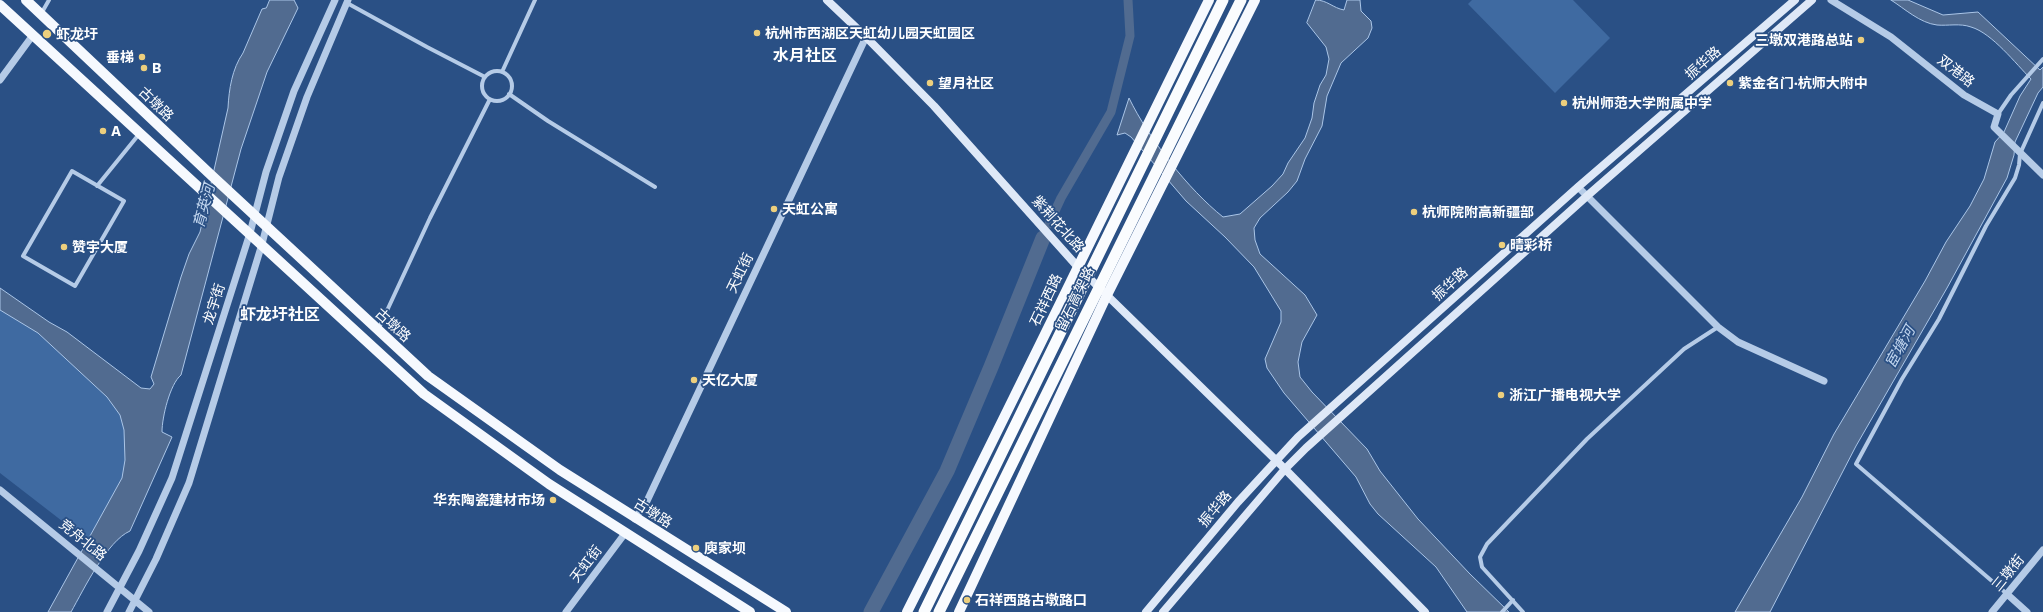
<!DOCTYPE html>
<html>
<head>
<meta charset="utf-8">
<style>
	body { margin:0 }
	canvas { display:block; background:#2a5085 }
</style>
</head>
<body>
<canvas width="2043" height="612"></canvas>
<script>
const ctx = document.querySelector('canvas').getContext('2d');
ctx.lineJoin = 'round';
function paint(path, color) { ctx.fillStyle = color; ctx.fill(path, 'evenodd'); }
function trace(path, color, width, dash) { ctx.strokeStyle = color; ctx.lineWidth = width; ctx.lineCap = dash ? 'butt' : 'round'; ctx.setLineDash(dash || []); ctx.stroke(path); }
function label(font, color, halo, rows, align = 'center') {
  ctx.font = font + ' Commissioner,"Noto Sans SC",sans-serif'; ctx.lineWidth = 3.5; ctx.setLineDash([]); ctx.textBaseline = 'middle'; ctx.strokeStyle = halo; ctx.fillStyle = color; for (const [text, x, y, turn = 0] of rows) {
    ctx.save(); ctx.translate(x, y); ctx.rotate((+turn || 0) * Math.PI / 180); ctx.textAlign = isNaN(turn) ? turn : align; if (halo) ctx.strokeText(text, 0, 0); ctx.fillText(text, 0, 0); ctx.restore();
  }
}
paint(new Path2D(`
	M1472,0H1573L1610,38L1555,93L1468,4Z
	M0,300L153,421L97,548L0,473Z`), '#3f6aa1');
const water = new Path2D(`
	M270,0H294L298,8L267,72L241,149L181,375C170,384 162,417 162,432L172,437L130,531C107,541 84,589 71,612H48L122,478L125,460L124,430L120,415L107,397L38,333L0,310V288L49,322L67,332L141,388L150,389L154,384L151,377L181,277L189,254L200,232L228,108C229,89 232,69 243,53L262,9L266,8Z
	M1316,0C1327,0 1333,8 1344,10L1347,0H1360L1361,11L1371,21L1372,28L1368,38L1341,63L1327,96L1322,126L1305,159L1297,181L1288,192L1260,218L1254,228L1255,240L1260,254L1305,295L1317,315L1302,342L1298,362L1300,377L1312,392L1367,449L1380,471L1418,519L1470,574L1509,612H1467L1436,567L1378,514L1370,504L1356,477L1284,393L1267,368L1265,359L1281,322V311L1254,267L1225,237L1186,201L1131,137L1125,133L1117,135L1129,98C1149,139 1188,189 1223,217L1240,214L1272,186L1283,174L1288,163L1305,138L1312,118L1314,103L1320,85L1326,75L1329,59L1326,47L1307,23Z
	M1891,0H1908L1943,15L1978,12L2040,70L2043,67V87L2038,93L2015,142L2014,155L2007,178L1947,288L1856,446L1770,612H1735L1802,497L1834,434L1925,281L1946,242L1970,206L1984,179L1995,142L2004,132L2020,96L2031,79C2016,64 1992,33 1971,27C1960,23 1948,26 1937,25C1920,23 1905,9 1891,0Z`);
paint(water, '#516b90');
trace(water, '#aac5e7', 1);
trace(new Path2D(`
	M1049,224L1061,198L1111,112L1130,36L1128,0`), '#516b90', 9);
trace(new Path2D(`
	M871,612L947,471L991,367L1043,238`), '#516b90', 15);
trace(new Path2D(`
	M347,3L427,47L485,77
	M41,14L49,0
	M482 86a15 15 0 1 1 30 0a15 15 0 1 1-30 0Z
	M502,72L535,0
	M509,94L548,121L655,187
	M1998,114L2011,95L2043,59
	M72,171L124,201L75,286L23,256Z
	M97,186L140,133
	M378,330L430,218L490,99
	M2007,594L1856,464L1902,379L1939,319L1986,226L2015,178L2019,165L2020,154L2043,103
	M1502,612L1513,600
	M1523,612L1482,567L1480,557L1487,544L1587,439L1684,349L1718,327`), '#b5cbe7', 4);
trace(new Path2D(`
	M1831,0L1891,37L1964,95L1998,114L1994,127L2043,175
	M0,80L33,35
	M1578,187L1718,327L1738,342L1824,381
	M0,490L149,612
	M635,519L647,501L866,37
	M2007,594L2027,612
	M107,612L139,551L172,478L250,233L266,172L294,91L335,0
	M129,612L156,559L189,483L262,244L279,177L307,97L348,0
	M566,612L626,532
	M1992,612L2043,550`), '#b5cbe7', 7);
trace(new Path2D(`
	M827,0L866,37L934,106L1077,266L1285,469L1425,612
	M1146,612L1238,502L1298,437L1578,187L1795,0
	M1163,612L1285,469L1306,448L1587,196L1812,0`), '#dee8f7', 8);
trace(new Path2D(`
	M26,0L210,174L428,376L560,470L786,612
	M0,5L424,394L549,484L750,612
	M907,612C1010,409 1108,204 1209,0
	M959,612L1107,295L1255,0`), '#f6f9fe', 10);
trace(new Path2D(`
	M924,612L1223,0
	M939,612L1241,0`), '#fafcfe', 11);
for (const [x, y, r, color] of [
	[757,33,4,"#edcf7d"],
	[47,34,5,"#edcf7d"],
	[1861,40,4,"#edcf7d"],
	[142,57,4,"#edcf7d"],
	[144,68,4,"#edcf7d"],
	[930,83,4,"#edcf7d"],
	[1730,83,4,"#edcf7d"],
	[1564,103,4,"#edcf7d"],
	[103,131,4,"#edcf7d"],
	[774,209,4,"#edcf7d"],
	[1414,212,4,"#edcf7d"],
	[1502,245,4,"#edcf7d"],
	[64,247,4,"#edcf7d"],
	[694,380,4,"#edcf7d"],
	[1501,395,4,"#edcf7d"],
	[553,500,4,"#edcf7d"],
	[696,548,4,"#edcf7d"],
	[967,600,4,"#edcf7d"]
]) { const dot = new Path2D(); dot.arc(x, y, r, 0, 2 * Math.PI); ctx.fillStyle = color; ctx.fill(dot); trace(dot, '#2a5085', 1.5); }
label('bold 14px', '#fff', '#2a5085', [
	["杭州市西湖区天虹幼儿园天虹园区",765,33],
	["虾龙圩",56,34],
	["三墩双港路总站",1853,40,"right"],
	["垂梯",134,57,"right"],
	["B",152,68],
	["望月社区",938,83],
	["紫金名门·杭师大附中",1738,83],
	["杭州师范大学附属中学",1572,103],
	["A",111,131],
	["天虹公寓",782,209],
	["杭师院附高新疆部",1422,212],
	["晴彩桥",1510,245],
	["赞宇大厦",72,247],
	["天亿大厦",702,380],
	["浙江广播电视大学",1509,395],
	["华东陶瓷建材市场",545,500,"right"],
	["庾家坝",704,548],
	["石祥西路古墩路口",975,600]
], 'left');
label('14px', '#fff', '#2a5085', [
	["振华路",1703,63,-41],
	["双港路",1956,71,38],
	["古墩路",156,104,44],
	["紫荆花北路",1058,224,48],
	["天虹街",740,273,-64],
	["振华路",1450,284,-42],
	["留石高架路",1075,299,-64],
	["石祥西路",1046,300,-65],
	["龙宇街",214,304,-72],
	["古墩路",393,325,42],
	["振华路",1215,509,-50],
	["古墩路",653,513,32],
	["竞舟北路",83,540,39],
	["天虹街",586,564,-53],
	["三墩街",2008,573,-51]
]);
label('italic 15px', '#c1d5ee', '#2a5085', [
	["育英河",204,206,-75],
	["宦塘河",1900,347,-61]
]);
label('bold 16px', '#fff', '#2a5085', [
	["水月社区",805,56],
	["虾龙圩社区",280,315]
]);
</script>
</body>
</html>
